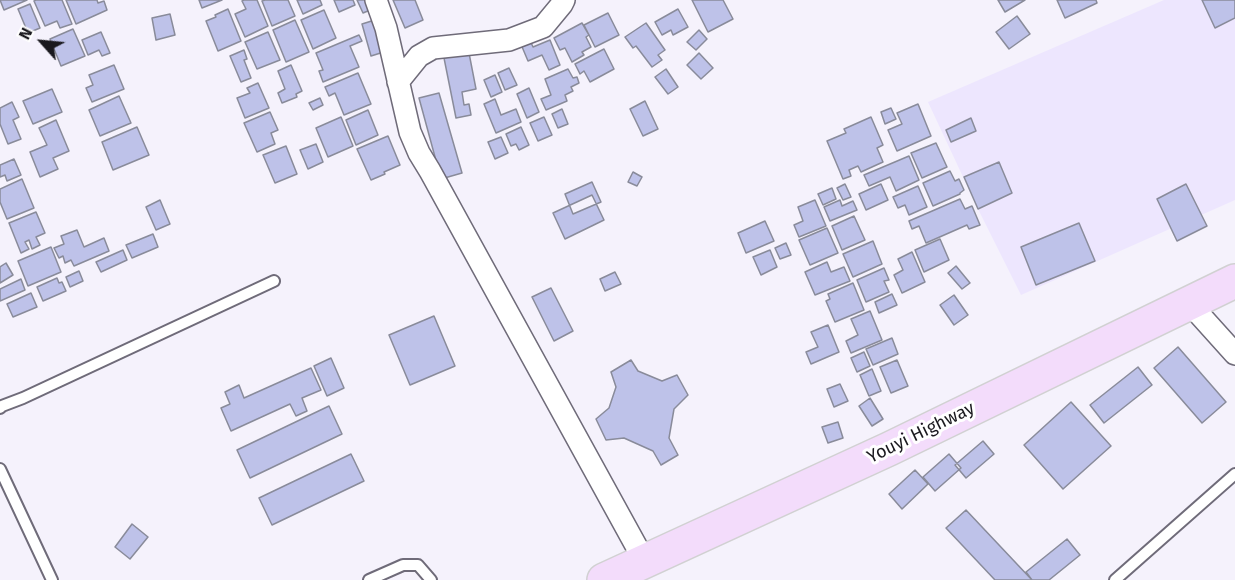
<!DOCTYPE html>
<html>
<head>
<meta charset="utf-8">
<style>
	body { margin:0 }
	#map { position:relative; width:1235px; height:580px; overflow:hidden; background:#f5f2fc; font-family:"Fira Sans",sans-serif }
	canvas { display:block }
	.north { position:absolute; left:12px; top:12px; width:60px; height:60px; -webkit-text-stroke:4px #fff; paint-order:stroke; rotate:297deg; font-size:16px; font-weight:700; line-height:24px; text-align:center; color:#1a191e }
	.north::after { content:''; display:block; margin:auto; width:21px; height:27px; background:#1a191e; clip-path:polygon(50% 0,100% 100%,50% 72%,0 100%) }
</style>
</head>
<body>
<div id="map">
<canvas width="1235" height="580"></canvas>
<div class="north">N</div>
</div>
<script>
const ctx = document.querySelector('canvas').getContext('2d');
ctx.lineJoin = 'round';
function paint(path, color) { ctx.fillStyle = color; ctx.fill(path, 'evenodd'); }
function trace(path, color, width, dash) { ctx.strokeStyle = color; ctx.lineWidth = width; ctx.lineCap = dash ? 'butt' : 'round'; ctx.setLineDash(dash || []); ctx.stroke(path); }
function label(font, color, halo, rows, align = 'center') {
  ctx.font = font + ' "Fira Sans",sans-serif'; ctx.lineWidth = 6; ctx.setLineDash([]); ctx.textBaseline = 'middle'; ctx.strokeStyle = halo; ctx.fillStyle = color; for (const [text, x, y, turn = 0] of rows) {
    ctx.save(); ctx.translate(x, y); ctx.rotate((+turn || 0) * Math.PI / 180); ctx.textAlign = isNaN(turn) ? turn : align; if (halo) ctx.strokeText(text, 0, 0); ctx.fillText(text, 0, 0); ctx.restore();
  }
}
paint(new Path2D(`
	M1164,0H1235V200L1021,295L978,209L928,102Z`), '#ede6fe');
const building = new Path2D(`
	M0,0H27L4,10Z
	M36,0H62L72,24L60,28L57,21L45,26L34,1Z
	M66,0H97L98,3L104,1L107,10L76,24Z
	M199,0H222L202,8Z
	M244,0H257L268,26L245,37L235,14L246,9L242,1Z
	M265,0H288L295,16L272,26L262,1Z
	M297,0H320L322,5L303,14Z
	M334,0H353L355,5L339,12Z
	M357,0H372L375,8L363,13Z
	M393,0H415L423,20L405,28Z
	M692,0H723L733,19L708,32Z
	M998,0H1025L1005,12Z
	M1057,0H1096L1097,3L1065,18Z
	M1202,0H1235V18L1215,28Z
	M30,4L40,28L28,33L18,9Z
	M228,9L241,41L218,51L206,21L216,17L215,15Z
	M678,9L688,27L673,35L671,30L662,35L655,22Z
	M324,10L336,38L313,49L301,20Z
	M608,13L619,35L595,47L584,25Z
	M170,14L175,35L156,40L152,18Z
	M1017,16L1030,34L1009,49L996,32Z
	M378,19L387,51L371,56L362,24Z
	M295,20L309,52L286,62L273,30Z
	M582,23L589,35L586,37L591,47L582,52L584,55L572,62L565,48L560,50L554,38Z
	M646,23L665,50L658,55L662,60L652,67L636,46L633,48L625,37Z
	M73,29L85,56L61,66L50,39Z
	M699,30L707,39L696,50L687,42Z
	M101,32L110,53L102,56L99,50L88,55L82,40Z
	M268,32L280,60L257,69L245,42Z
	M359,35L362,41L350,46L359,67L323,82L319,71L323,70L316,53Z
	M529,38L533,47L550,40L560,65L549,70L542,55L528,61L520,42Z
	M604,49L614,69L590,82L584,71L580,74L575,64Z
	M244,50L247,59L244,60L251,78L241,82L230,56Z
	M469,53L476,89L462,92L464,105L469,104L471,115L456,118L444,58Z
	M699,53L713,68L701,79L687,65Z
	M114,65L124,89L92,102L86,88L93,85L89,75Z
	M291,65L302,91L296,94L297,97L282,103L278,93L285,89L278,71Z
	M509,68L517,85L505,90L498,73Z
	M568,69L573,78L577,77L579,83L571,87L573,91L565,95L567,101L546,110L541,99L551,95L545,79Z
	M666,69L678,87L668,94L655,77Z
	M358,73L371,104L344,115L335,93L329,96L325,87Z
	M495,75L502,92L491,97L484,80Z
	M258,83L269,108L245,118L237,98L250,93L247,88Z
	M529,88L539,112L527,118L517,94Z
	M52,89L62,112L33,124L23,101Z
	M439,93L462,173L441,179L419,98Z
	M119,96L131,123L100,136L89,110Z
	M320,98L323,105L313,110L309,103Z
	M495,99L501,115L516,109L521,122L496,133L484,104Z
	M645,101L658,129L643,136L630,109Z
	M12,102L19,117L13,120L21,139L8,144L0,124V108Z
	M918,104L931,136L897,151L888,130L902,124L897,113Z
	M891,108L896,119L885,124L881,112Z
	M562,109L568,124L558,128L552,114Z
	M368,110L378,135L356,145L346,120Z
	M270,112L278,130L271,133L275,144L257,152L244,123Z
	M341,117L353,146L328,157L316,128Z
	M544,117L552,135L538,141L530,123Z
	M871,117L883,145L877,148L883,162L861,172L858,166L849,170L851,176L843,179L827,141L846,133L844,129Z
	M971,118L976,131L951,142L946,130Z
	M56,120L69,151L53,158L58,169L40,177L30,152L47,145L39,128Z
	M137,127L149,155L113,170L102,142Z
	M521,127L529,145L519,150L516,144L511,146L506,134Z
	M388,136L400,165L384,172L385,174L371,180L357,149Z
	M501,137L508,153L495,159L488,142Z
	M936,143L947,167L922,178L911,153Z
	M316,144L323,162L308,169L300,150Z
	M286,146L297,174L275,183L263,155Z
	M909,156L919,180L896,191L890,177L869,186L864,175Z
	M14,159L21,175L7,181L5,175L0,177V165Z
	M999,162L1012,193L978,209L964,177Z
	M950,171L955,181L959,179L964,190L960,193V194L933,206L923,183Z
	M633,172L642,177L637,186L628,182Z
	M22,179L34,208L7,219L0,202V189Z
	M592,182L601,202L573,214L565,194Z
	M845,184L851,197L843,200L837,188Z
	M881,184L888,200L866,210L859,194Z
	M1186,184L1207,226L1177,241L1157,199Z
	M918,186L927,207L909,215L905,205L898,208L893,197Z
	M832,188L836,199L823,205L818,194Z
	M592,195L604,220L565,239L553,213Z
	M960,199L965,209L972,206L980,225L969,229L967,225L926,243L919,226L912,229L909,221Z
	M160,200L170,224L156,230L146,207Z
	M815,200L826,226L799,237L794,225L803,221L798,207Z
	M840,200L842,206L853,201L857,210L830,221L824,207Z
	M36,212L45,233L36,237L40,245L32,249L29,240L25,242L29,249L21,253L9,223Z
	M854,216L865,240L842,250L832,226Z
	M765,221L774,241L746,253L738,233Z
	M1079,223L1095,261L1036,285L1021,247Z
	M827,228L838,253L810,265L799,240Z
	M77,230L84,247L104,238L109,251L74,266L71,260L65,263L63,256L59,258L54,248L64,244L61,236Z
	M153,234L158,247L132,258L126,245Z
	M940,239L949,260L924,272L915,250Z
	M873,241L882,264L853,277L843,254Z
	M786,243L791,255L780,259L775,248Z
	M51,247L61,272L28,286L18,261Z
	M123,250L127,260L101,272L96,262Z
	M770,250L777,267L761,275L753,257Z
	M912,252L925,282L902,293L894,275L903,270L898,259Z
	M827,262L831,272L844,267L850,281L815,295L805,272Z
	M6,263L13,275L0,283V267Z
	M956,266L970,283L962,289L948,273Z
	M884,268L889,280L884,281L889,292L866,302L857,280Z
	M79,271L83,281L70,287L66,277Z
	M615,272L621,284L605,291L600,279Z
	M57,278L59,283L62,282L66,291L43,301L37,287Z
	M21,279L25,290L0,301V289Z
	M853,283L864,310L835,322L826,301L830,299L828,294Z
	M551,288L573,331L554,341L532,297Z
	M31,293L37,307L13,317L7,304Z
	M892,294L897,305L879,313L875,302Z
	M954,295L968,315L954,325L940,305Z
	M870,311L882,340L851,353L846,341L858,335L851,319Z
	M434,316L455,366L410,385L389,335Z
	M828,325L839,352L811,364L806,352L818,347L811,332Z
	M892,338L898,354L873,365L866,349Z
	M1178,347L1226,402L1202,423L1154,368Z
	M864,352L870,366L857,372L851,358Z
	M331,358L344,388L327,396L314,366Z
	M631,360L638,371L662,381L677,375L688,395L674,409L669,438L678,455L661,465L653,451L624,438L606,440L596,419L609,408L616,387L611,372Z
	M897,360L908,386L891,393L880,367Z
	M1138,367L1152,385L1104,423L1090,405Z
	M311,368L321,390L302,398L307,411L296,416L290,404L231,431L221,408L230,404L225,392L239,385L244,398Z
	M872,369L881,391L869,396L860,375Z
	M840,384L848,401L834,407L827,389Z
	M870,398L883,419L872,426L859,406Z
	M1071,402L1111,446L1063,489L1024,445Z
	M329,406L342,434L250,478L237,450Z
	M838,422L843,438L828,443L822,427Z
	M983,441L994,454L966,478L955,465Z
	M351,454L364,481L272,525L259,498Z
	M949,454L961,468L935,491L923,477Z
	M915,470L928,484L902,509L889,494Z
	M966,510L1032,580H995L946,528Z
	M132,524L148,537L130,559L115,547Z
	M1067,539L1080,555L1049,580H1032L1026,572Z`);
paint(building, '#bec2e9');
trace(building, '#898b9a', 1.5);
const service = new Path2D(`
	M0,408L2,406L23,398L274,281
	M0,469L52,580
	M369,580L403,565H418L431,580
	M1115,580L1235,474`);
const minor = new Path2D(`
	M376,0L386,28L410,132L419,153L430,171L645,562
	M398,82L419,56L433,48L509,40L543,27L562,4L564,0
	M1190,304L1235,354`);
const primary = new Path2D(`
	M604,580L889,449L1235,281`);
trace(service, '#6f6b79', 14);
trace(minor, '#6f6b79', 24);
trace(primary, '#d1d1d2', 36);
trace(service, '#fff', 10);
trace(minor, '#fff', 21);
trace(primary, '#f3dcfb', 33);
label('18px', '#1a191e', '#fff', [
	["Youyi Highway",921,433,-26]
]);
</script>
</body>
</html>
